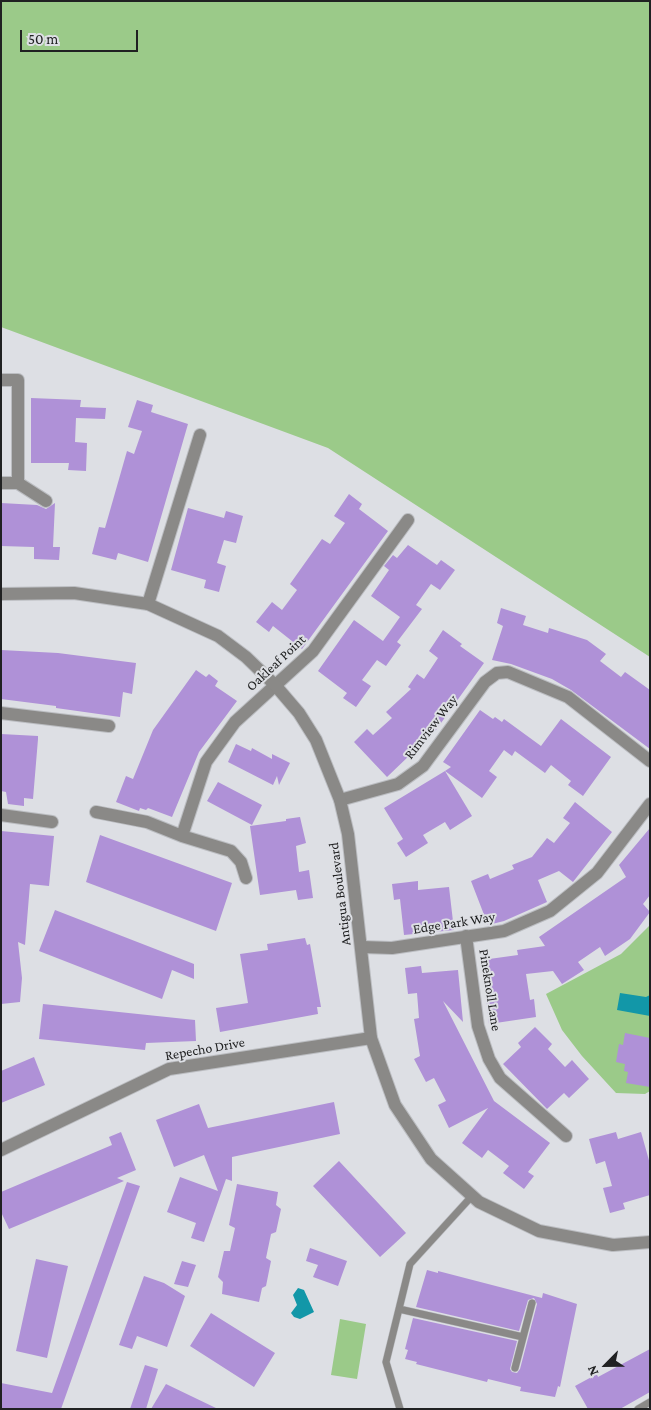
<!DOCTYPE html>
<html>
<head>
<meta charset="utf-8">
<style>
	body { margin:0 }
	#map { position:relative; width:651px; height:1410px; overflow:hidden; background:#dddfe4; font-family:"Crimson Pro",serif }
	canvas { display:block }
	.frame { position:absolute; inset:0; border:2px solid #202122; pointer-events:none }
	.north { position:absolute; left:581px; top:1340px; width:50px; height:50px; -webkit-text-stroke:4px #dddfe4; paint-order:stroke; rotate:247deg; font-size:14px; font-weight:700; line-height:20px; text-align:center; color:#202122 }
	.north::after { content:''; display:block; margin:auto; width:18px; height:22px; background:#202122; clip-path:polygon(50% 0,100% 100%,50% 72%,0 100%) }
	.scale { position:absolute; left:20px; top:30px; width:118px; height:22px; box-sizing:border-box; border:2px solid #202122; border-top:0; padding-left:6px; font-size:15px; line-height:18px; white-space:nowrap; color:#202122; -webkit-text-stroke:4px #dddfe4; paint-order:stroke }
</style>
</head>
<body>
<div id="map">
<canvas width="651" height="1410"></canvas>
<div class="frame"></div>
<div class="north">N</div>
<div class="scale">50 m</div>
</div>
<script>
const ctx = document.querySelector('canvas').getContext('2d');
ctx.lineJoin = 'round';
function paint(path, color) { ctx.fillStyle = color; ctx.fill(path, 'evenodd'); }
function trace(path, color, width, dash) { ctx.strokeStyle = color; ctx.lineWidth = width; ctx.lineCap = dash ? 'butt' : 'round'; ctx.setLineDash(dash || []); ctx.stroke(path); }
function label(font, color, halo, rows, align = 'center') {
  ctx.font = font + ' "Crimson Pro",serif'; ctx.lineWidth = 4; ctx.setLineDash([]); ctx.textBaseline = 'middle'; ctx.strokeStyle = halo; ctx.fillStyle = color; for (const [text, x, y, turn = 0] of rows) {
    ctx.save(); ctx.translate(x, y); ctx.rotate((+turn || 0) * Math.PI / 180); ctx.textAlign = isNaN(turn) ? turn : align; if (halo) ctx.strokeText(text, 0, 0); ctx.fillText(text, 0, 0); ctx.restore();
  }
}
paint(new Path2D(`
	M1,1H650V657L328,448L1,327Z
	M650,925V1091L645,1094L616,1093L582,1056L562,1030L546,994L621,954Z
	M340,1319L366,1324L357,1379L331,1375Z`), '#9bca89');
paint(new Path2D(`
	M620,993L646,997L650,995V1016L617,1010Z
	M298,1288L304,1290L314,1312L300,1319L294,1317L291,1313L297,1305L293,1295Z`), '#1297a8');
paint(new Path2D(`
	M31,398L81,400L80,407L106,408L105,419L76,418L75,442L87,443L86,471L68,470L69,463H31Z
	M137,400L153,405L151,412L188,424L148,562L118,553L116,560L92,554L99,527L105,528L127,451L134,454L142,431L128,427Z
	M349,494L362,504L359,509L388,531L302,649L273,626L269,632L256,622L272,602L282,610L297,590L290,584L322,539L330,544L345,523L334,516Z
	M1,503L37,505L46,509L55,503L53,547H60L59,560L34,559V547L1,546Z
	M188,508L224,518L226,511L243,516L236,543L224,540L217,563L226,566L219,592L204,588L206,580L171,570Z
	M408,545L437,565L441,560L455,570L440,590L431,584L416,605L422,609L397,642L401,645L386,666L377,660L362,680L371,686L356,707L343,698L347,693L318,671L354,620L383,641L400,617L371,596L389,570L384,566L393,555L397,558Z
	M501,608L526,616L523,625L548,633L549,628L587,640L606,654L600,661L621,677L625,672L650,690V749L571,690L552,679L511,664L492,660L503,626L497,623Z
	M443,630L462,644L460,646L484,663L436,730L387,777L354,742L367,729L373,735L392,718L386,712L411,689L408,687L417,674L424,679L438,658L429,651Z
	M1,650L58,653L136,663L132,694L123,692L120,717L56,708V706L1,699Z
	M196,670L206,677L209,674L218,681L215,686L237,701L199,752L172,817L148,808L146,810L140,808L139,811L116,802L126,776L133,779L153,730Z
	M480,710L493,719L495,717L502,722L504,719L541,746L561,719L611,757L583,796L568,785L571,781L551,765L545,773L515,751L512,756L504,750L489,771L497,777L482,798L445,771L451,767L443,762Z
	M1,734L38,736V739L33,799L24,798V806L8,804L6,792L1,791Z
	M236,744L251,751L252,748L272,759V754L290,763L279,785L277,776L273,785L228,762Z
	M445,771L472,816L450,830L445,822L423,835L428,843L406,857L397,843L403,839L384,808Z
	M218,782L262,805L252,825L207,801Z
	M575,802L612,832L573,882L559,871L538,880L547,902L504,921L488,925L471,881L488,874L490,879L514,869L512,865L532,857L547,838L554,843L570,823L563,818Z
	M300,817L306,843L296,846L299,872L309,870L313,898L298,900L296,890L260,895L250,826L286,821V819Z
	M650,828V895L643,904L650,912L630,939L605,956L600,947L578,962L584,970L562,984L553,971L526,974L530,1000L534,999L536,1017L489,1024L482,960L518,955L517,950L545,946L539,937L626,877L619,865Z
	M1,831L54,836L49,886L30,884L25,945L18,942L22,978L20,1002L1,1004Z
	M100,835L232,883L216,931L86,882Z
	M418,881V890L449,887L454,930L404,935L400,899L394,900L392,884Z
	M55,910L194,964V979L172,970L162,999L39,951Z
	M305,938L307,945L310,944L321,1007H317L318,1014L220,1032L216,1008L248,1003L240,954L268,950L267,944Z
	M421,966L422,973L458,970L463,1022L443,1001L494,1101L550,1143L528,1172L534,1176L524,1189L503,1173L509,1166L488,1150L482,1158L462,1143L488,1108L449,1128L438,1105L446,1101L434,1078L426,1082L414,1059L420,1056L414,1019L419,1018L417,993L408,994L405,968Z
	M43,1004L195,1020L196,1041L146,1043L145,1050L39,1039Z
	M535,1027L552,1044L548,1049L565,1067L572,1060L589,1079L569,1098L564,1093L547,1109L503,1064L521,1047L518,1043Z
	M625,1033L650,1038V1087L626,1083L628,1072L624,1071L625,1064L616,1062L619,1044L623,1045Z
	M34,1057L45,1085L1,1103V1071Z
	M334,1102L340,1134L232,1157V1181L226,1179L204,1242L191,1238L196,1223L167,1212L180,1177L218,1191L204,1155L174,1167L156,1120L199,1104L208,1128Z
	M121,1132L136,1170L117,1178L124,1181L9,1229L1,1212V1192L112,1145L109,1137Z
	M616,1132L618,1139L641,1132L650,1164V1195L623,1203L625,1209L610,1213L603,1188L612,1186L605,1161L596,1164L589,1139Z
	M339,1161L406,1233L380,1257L313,1186Z
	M127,1182L140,1186L61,1409H1V1383L52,1393Z
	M237,1184L278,1192L276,1205L281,1209L276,1232L271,1234L266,1258L271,1261L266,1286L262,1288L259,1302L222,1294L223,1282L218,1277L224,1251H230L235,1228L229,1225Z
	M310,1248L347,1261L338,1286L313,1277L318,1265L306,1261Z
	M36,1259L68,1266L47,1358L16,1351Z
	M182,1261L196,1265L188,1287L174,1284Z
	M427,1270L438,1273V1271L542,1298L543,1293L577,1304L560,1387L558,1386L555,1397L520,1391L521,1387L488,1379L487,1382L416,1364L417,1362L405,1359L408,1350L405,1349L413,1318L517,1341L510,1369L512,1372L517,1373L520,1369L537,1304L534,1298L528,1300L519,1331L416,1307Z
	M144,1276L164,1283L185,1296L167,1347L137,1336L132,1349L119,1345Z
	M211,1313L275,1353L254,1387L190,1346Z
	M650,1349V1392L620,1409H588L575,1386L597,1374L598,1377Z
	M145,1365L158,1369L146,1409H130Z
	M166,1384L218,1409H151Z`), '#af91d7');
const service = new Path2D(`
	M399,1309L523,1337
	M515,1368L532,1303
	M400,1409L386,1362L410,1264L472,1196
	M638,1409L650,1402`);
const minor = new Path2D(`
	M1,380H18V483
	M1,483H18L46,501
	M148,604L200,435
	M1,713L109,726
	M340,800L398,784L423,766L485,682L497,673L508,672L568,697L650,761
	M96,812L147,822L182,836L231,851L241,862L246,878
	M1,815L52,822
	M182,836L206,762L235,722L313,651L408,520
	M466,936L478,1026L489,1059L500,1078L566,1136
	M362,947L392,948L504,931L550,911L597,873L650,804
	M1,1150L169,1069L371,1038`);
const tertiary = new Path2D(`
	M1,594L74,593L148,604L218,636L246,657L275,685L299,713L316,740L340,800L348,834L371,1038L395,1105L431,1159L479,1202L539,1231L613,1245L650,1242`);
trace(service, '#bbbdc1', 8);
trace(minor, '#bbbdc1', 14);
trace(tertiary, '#bbbdc1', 14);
trace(service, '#8a8987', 7);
trace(minor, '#8a8987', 12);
trace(tertiary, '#8a8987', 12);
label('14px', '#202122', '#dddfe4', [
	["Oakleaf Point",276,663,-43],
	["Rimview Way",431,727,-52],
	["Antigua Boulevard",340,894,-97],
	["Edge Park Way",454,923,-9],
	["Pineknoll Lane",490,990,81],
	["Repecho Drive",205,1049,-10]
]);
</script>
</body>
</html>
